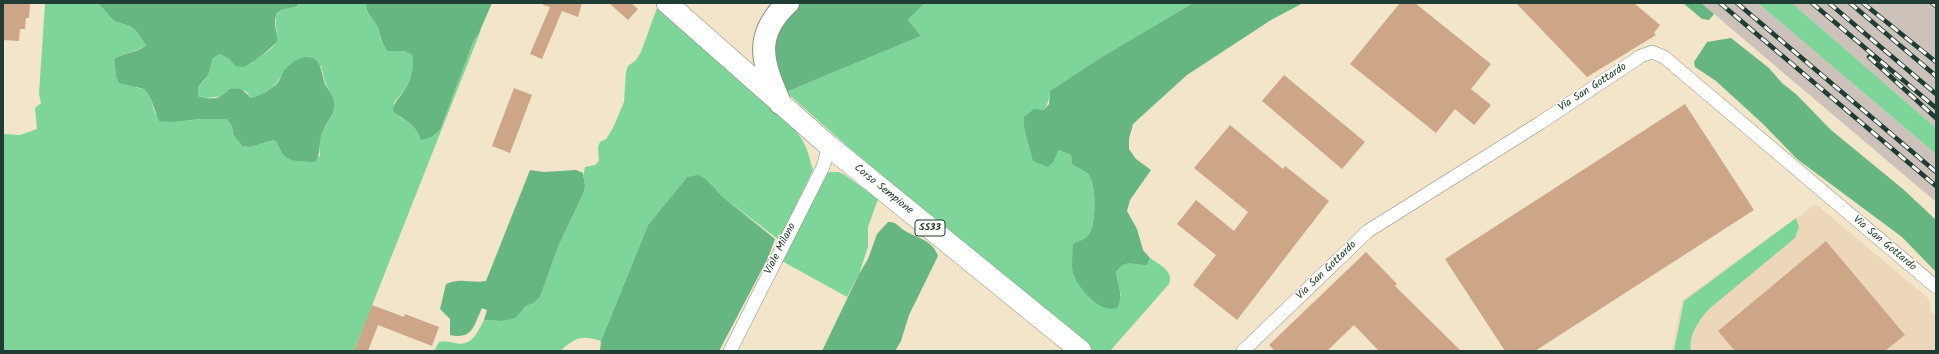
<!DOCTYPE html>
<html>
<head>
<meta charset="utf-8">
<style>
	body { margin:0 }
	#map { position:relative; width:1939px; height:354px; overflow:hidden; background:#f2e5ca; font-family:Kalam,sans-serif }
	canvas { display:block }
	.frame { position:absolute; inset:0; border:4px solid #1f3d34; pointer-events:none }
</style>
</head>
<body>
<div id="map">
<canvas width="1939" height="354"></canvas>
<div class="frame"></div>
</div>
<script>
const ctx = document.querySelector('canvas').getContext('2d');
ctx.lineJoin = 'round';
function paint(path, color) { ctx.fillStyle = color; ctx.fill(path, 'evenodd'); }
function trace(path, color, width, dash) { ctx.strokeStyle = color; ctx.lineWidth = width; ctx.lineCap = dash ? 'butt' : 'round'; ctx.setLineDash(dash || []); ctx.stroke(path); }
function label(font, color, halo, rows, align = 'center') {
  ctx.font = font + ' Kalam,sans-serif'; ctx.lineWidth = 3; ctx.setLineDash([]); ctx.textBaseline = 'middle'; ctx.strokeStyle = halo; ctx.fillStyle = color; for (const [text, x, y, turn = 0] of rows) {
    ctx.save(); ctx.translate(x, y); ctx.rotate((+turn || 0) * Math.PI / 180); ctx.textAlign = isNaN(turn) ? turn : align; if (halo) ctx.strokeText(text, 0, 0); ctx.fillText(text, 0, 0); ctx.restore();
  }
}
paint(new Path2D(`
	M1816,204L1929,299L1930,311L1936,316V351H1672L1682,300Z`), '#edd7bb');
paint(new Path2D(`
	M1701,3H1758L1789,29L1936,154V202Z
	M1792,3H1936V128Z`), '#ccc2b9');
paint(new Path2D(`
	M45,3H98L114,21L130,26L136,31L146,45C136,53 124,52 114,59L116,76L137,88L144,89L150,97L155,113L175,122L200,119H227L232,126L233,134L242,146L250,147L274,140C281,146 278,148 282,153C287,160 299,161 307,162L320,156V139L323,130L332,115L333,98L325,82L321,66L283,72C278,86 265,94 251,98L246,91L229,89L224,96L207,98L198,96V87C207,79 210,70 213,58L220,54L229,59L235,66L251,64C257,57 274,50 276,42C280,33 270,14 282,10C286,8 292,8 297,6L299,3H366C365,14 374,19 378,28C381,38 380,42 387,51H404L412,55C416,76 407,87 394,103L400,117C409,122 418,129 421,139L440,130L474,40L481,30L354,351H3V134L20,135L37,129L35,108L41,103L39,94Z
	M925,3H1193L1100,58L1050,91C1048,112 1040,115 1024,127L1029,142L1054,161L1057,150L1071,155L1072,164C1077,168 1084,170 1088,174C1097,183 1096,225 1089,234C1085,240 1079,242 1073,244L1074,277L1100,306L1121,295L1116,272C1128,258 1132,266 1147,265L1150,258C1160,265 1174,271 1169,284L1110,351H1095L1089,348L847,146L786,92L921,36L908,20Z
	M1758,3H1792L1936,128V154Z
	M657,8L790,125C806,141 807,149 813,170L779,240L723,197L706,179L687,177L648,225L601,341C580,335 577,337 560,351H434L439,342C445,340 449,342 455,343C472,347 477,333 484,320L501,321L522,310L526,306L534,303L540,297L558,247L584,192C586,183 582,175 585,167L595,165L599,161L598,147L600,142L606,139L613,128L624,102L626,72L628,66L636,60L641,52Z
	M830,172H839L845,175L878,199L868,227V247L859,274L847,297L782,261L826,174Z
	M1796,218L1799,227L1795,238L1709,309C1699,320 1688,336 1691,351H1674L1684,301Z`), '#7ed599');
paint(new Path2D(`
	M98,3H299L297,6C290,9 278,8 276,16C273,23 278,33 277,41C275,46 249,66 244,67C241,67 237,66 235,66L229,59L220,54L213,58L208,75L198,87V96C210,100 221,100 229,89C240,87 244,90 251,98C261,95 273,89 279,81C281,78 281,75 283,72C287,66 297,58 305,57C322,56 321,73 325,84C329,91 335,97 334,106C334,116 326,122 323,131C317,143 323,151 315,162C305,162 287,162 282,153C278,147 280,145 274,140L250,147L242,146L233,134L232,126L227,119H200L175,122L159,121L150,97L144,89L119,83L116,76L114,59C124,52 136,54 146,45L136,31L130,26L114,21Z
	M366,3H492L479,33L474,40L440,130L431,137L421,140C417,125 404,120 393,111C394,101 400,98 405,89C412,78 414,68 412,55L404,51H387C381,43 381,37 378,28C374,19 365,13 366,3Z
	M795,3H925L908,20L921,36L786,92L774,74L776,28Z
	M1193,3H1303L1271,20L1187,75L1133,124L1129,139V149L1136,159L1151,170L1130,200L1127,211L1137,229L1143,250L1150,258L1147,265C1132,266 1128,258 1116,272C1118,285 1124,296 1117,308C1100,313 1082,292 1075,278C1070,269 1073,254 1073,244C1079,241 1085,240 1089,234C1096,225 1097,183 1088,174C1084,170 1077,168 1072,164L1071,155L1058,150L1054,161L1048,167L1033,161L1024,127V117L1034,109L1044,110L1049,104L1050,91L1100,58Z
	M1683,3H1701L1714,14L1709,20L1702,19Z
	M1731,38L1769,68L1782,83L1797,95L1831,130L1903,189L1936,220V272L1902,237L1797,159L1763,124L1716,81L1695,67L1694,62L1707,42Z
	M530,170L544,172L576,170L583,173L585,186L584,192L558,247L540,297L534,303L526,306L515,318L501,321L484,320L487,310L482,308C474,325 473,340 450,335V319L440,309L446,284C461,277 471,284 486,281Z
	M698,175L706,179L723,197L775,239L768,258L719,351H600L601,341L648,225L687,177Z
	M888,222C897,221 899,228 907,232C920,239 933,241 938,256L909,315L901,341L895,351H822L859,274L868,259L877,234Z`), '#66b681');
paint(new Path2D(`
	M3,3H30L29,18H26L25,29H20L19,41L3,40Z
	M544,3H582L578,17L562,11L542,59L530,54L550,7L543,5Z
	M609,3H631L638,9L628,20Z
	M1400,3H1415L1491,64L1471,89L1491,105L1474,125L1455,109L1436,133L1350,64Z
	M1516,3H1634L1660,25L1654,33L1656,35L1587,77Z
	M1284,75L1365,142L1342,169L1262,101Z
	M514,88L532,95L510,153L492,146Z
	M1685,104L1754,210L1535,351H1505L1445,259Z
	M1230,125L1283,169L1285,166L1329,201L1237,320L1193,285L1216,255L1177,224L1196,200L1234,231L1248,212L1194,168Z
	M1826,241L1905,335L1885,351H1735L1718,331Z
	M1366,252L1397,284L1395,286L1461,351H1379L1354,325L1327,351H1275L1269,345Z
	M372,305L404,317L405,314L439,327L432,346L378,325L368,351H354Z`), '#cca687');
const street = new Path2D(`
	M730,351L823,167L829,146
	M1243,351L1368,231L1540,123L1641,56L1652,52L1664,57L1936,287`);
const primary = new Path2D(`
	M667,3L829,146L1081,351`);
const highway = new Path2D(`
	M780,103C763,64 752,36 788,3`);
trace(street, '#88917f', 14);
trace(primary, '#88917f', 22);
trace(highway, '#88917f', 24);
trace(street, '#fff', 13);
trace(primary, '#fff', 21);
trace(highway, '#fff', 22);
const rail = new Path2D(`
	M1720,3L1936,186
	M1737,3L1936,172
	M1812,3L1936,108
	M1829,3L1936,94
	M1850,3L1936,76
	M1863,3L1936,62
	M1932,3L1936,6
	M1869,57L1936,118`);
trace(rail, '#1f3d34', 4.5);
trace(rail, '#fdfcf7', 3, [9]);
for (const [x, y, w] of [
	[930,228,30]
]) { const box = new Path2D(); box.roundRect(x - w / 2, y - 8, w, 16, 3); ctx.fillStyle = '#fdfcf7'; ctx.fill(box); trace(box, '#1f3d34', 1); }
label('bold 10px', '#1f3d34', null, [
	["SS33",930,228]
]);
label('11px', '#1f3d34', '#fdfcf7', [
	["Via San Gottardo",1593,88,-33],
	["Corso Sempione",883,190,39],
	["Via San Gottardo",1884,244,40],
	["Viale Milano",781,249,-63],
	["Via San Gottardo",1327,271,-44]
]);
</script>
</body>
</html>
